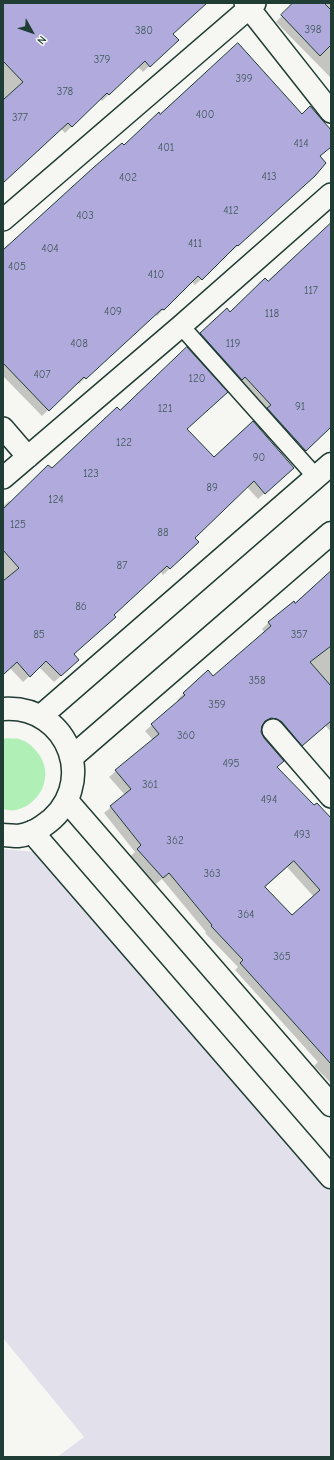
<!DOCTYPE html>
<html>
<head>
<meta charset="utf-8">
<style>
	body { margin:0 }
	#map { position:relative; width:334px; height:1460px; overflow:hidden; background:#f6f6f2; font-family:"Comic Neue",sans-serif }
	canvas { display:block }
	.frame { position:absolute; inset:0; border:4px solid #1f3d34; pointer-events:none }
	.north { position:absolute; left:12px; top:12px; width:40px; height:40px; -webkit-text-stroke:3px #f6f6f2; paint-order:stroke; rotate:130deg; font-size:11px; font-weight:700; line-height:16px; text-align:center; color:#1f3d34 }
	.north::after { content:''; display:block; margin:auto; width:14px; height:18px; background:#1f3d34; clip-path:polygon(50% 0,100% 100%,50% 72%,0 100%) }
</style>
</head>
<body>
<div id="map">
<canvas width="334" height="1460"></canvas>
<div class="frame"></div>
<div class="north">N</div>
</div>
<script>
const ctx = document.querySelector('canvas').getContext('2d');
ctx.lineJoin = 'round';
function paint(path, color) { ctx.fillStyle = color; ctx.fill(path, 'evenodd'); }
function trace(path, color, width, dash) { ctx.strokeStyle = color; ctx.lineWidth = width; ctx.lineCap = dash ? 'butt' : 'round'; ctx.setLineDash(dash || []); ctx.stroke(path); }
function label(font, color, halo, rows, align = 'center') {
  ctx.font = font + ' "Comic Neue",sans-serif'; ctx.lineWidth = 4; ctx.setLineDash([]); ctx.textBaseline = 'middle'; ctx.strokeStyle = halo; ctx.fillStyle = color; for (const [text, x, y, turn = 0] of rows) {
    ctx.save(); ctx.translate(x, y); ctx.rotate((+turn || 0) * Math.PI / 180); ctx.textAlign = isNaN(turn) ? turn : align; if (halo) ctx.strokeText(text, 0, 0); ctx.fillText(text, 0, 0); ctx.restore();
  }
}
paint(new Path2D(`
	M3,849L36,852L331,1192V1457H57L84,1437L3,1338Z`), '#e1e0eb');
paint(new Path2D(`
	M7,738C11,739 16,738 19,739C27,741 32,746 37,752C55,773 42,804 16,810C12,811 7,810 3,809V739Z`), '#b0f0b7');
paint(new Path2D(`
	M3,3H206L172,34L171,46L143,72L138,67L102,101L100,99L65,133L61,129L3,183Z
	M295,3H331V78L276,22Z
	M160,115L319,156L307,182L231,252V251L195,285L191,281L157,316L155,314L79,384L77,382L42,416L3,376V249L8,244L10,245Z
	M331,223V428L299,457L194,340L201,334L230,313L268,283Z
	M119,411L186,430L214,459L286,474L258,499L247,487L194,539L191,548L163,575L160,571L113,615L108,623L73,655L72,666L54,682L39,667L23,682L10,668L3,674V506L9,501L11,502L52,470Z
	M331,573V732L325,725L295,751L270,725L264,724L261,726L260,732L263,738L283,761L276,768L314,806L331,819V1083L314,1066L318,1062L235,970L238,967L205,933L206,932L162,879L156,884L131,856L135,852L104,813L125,795L109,777L153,740L145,731L179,701L177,700L184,693L213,677L265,633L262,629L269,622L295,605ZM287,867L314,897L292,917L264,887Z`), '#0003');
const building = new Path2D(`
	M3,3H207L173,34L179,40L150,67L145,61L109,95L107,93L72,127L68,123L3,183V100L23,82L3,61Z
	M293,3H324L331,10V45L320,56L281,15Z
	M238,43L302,114L310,106L331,130V147L320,156L326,163L315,176L238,246L237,245L202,280L198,276L164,310L162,309L86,379L84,377L49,411L3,363V250L94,167L122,143L124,145L159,112L160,114Z
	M331,223V427L306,451L267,408L271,405L245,377L242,380L200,333L227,308L230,312L265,278L268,281Z
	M187,347L228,392L187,429L214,457L253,421L294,468L265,494L254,481L195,538L199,542L170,569L167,566L114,615L116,617L74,654L79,660L61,676L46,661L30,677L17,662L3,675V581L19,568L3,550V509L48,465L52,468L117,407L120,410Z
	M331,571V646L310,662L331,686V721L302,746L282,722L277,719L271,718L265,721L262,726L261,732L264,738L284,761L277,767L314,805L317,803L331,818V1064L240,963L243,960L211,926L212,925L169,873L163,878L137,849L141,845L110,806L131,789L115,770L159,734L151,724L185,695L183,693L208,670L213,676L271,626L268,622L294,601L295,603ZM294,861L320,890L292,915L265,887Z`);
paint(building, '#b0abdc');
trace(building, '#1f3d34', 1);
const pedestrian = new Path2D(`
	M181,326L316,477`);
const minor = new Path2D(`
	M245,3L331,112
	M3,220L255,3
	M3,428L28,457
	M3,478L181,326L331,194
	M273,730L331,797`);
const tertiary = new Path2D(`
	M67,801L331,1105
	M32,832L331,1177`);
const secondary = new Path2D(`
	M3,709C70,704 100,788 43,826C36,831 27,835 18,836C13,836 8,835 3,835
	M41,716L331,464
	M72,757L331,533`);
trace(pedestrian, '#1f3d34', 19);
trace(minor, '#1f3d34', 24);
trace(tertiary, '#1f3d34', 25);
trace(secondary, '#1f3d34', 25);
trace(pedestrian, '#f6f6f2', 16);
trace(minor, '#f6f6f2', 21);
trace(tertiary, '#f6f6f2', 22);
trace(secondary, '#f6f6f2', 22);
label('11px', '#43585e', null, [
	["398",313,30],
	["380",144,31],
	["379",102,60],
	["399",244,79],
	["378",65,92],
	["400",205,115],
	["377",20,118],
	["414",301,144],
	["401",166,148],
	["413",269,177],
	["402",128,178],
	["412",231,211],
	["403",85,216],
	["411",195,244],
	["404",50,249],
	["405",17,267],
	["410",156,275],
	["117",311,291],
	["409",113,312],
	["118",272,314],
	["408",79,344],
	["119",233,344],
	["407",42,375],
	["120",197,379],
	["91",300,407],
	["121",165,409],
	["122",124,443],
	["90",259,458],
	["123",91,474],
	["89",212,488],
	["124",56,500],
	["125",18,525],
	["88",163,533],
	["87",122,566],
	["86",81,607],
	["85",39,635],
	["357",299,635],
	["358",257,681],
	["359",217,705],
	["360",186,736],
	["495",231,764],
	["361",150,785],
	["494",269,800],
	["493",302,835],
	["362",175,841],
	["363",212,874],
	["364",246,915],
	["365",282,957]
]);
</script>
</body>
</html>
